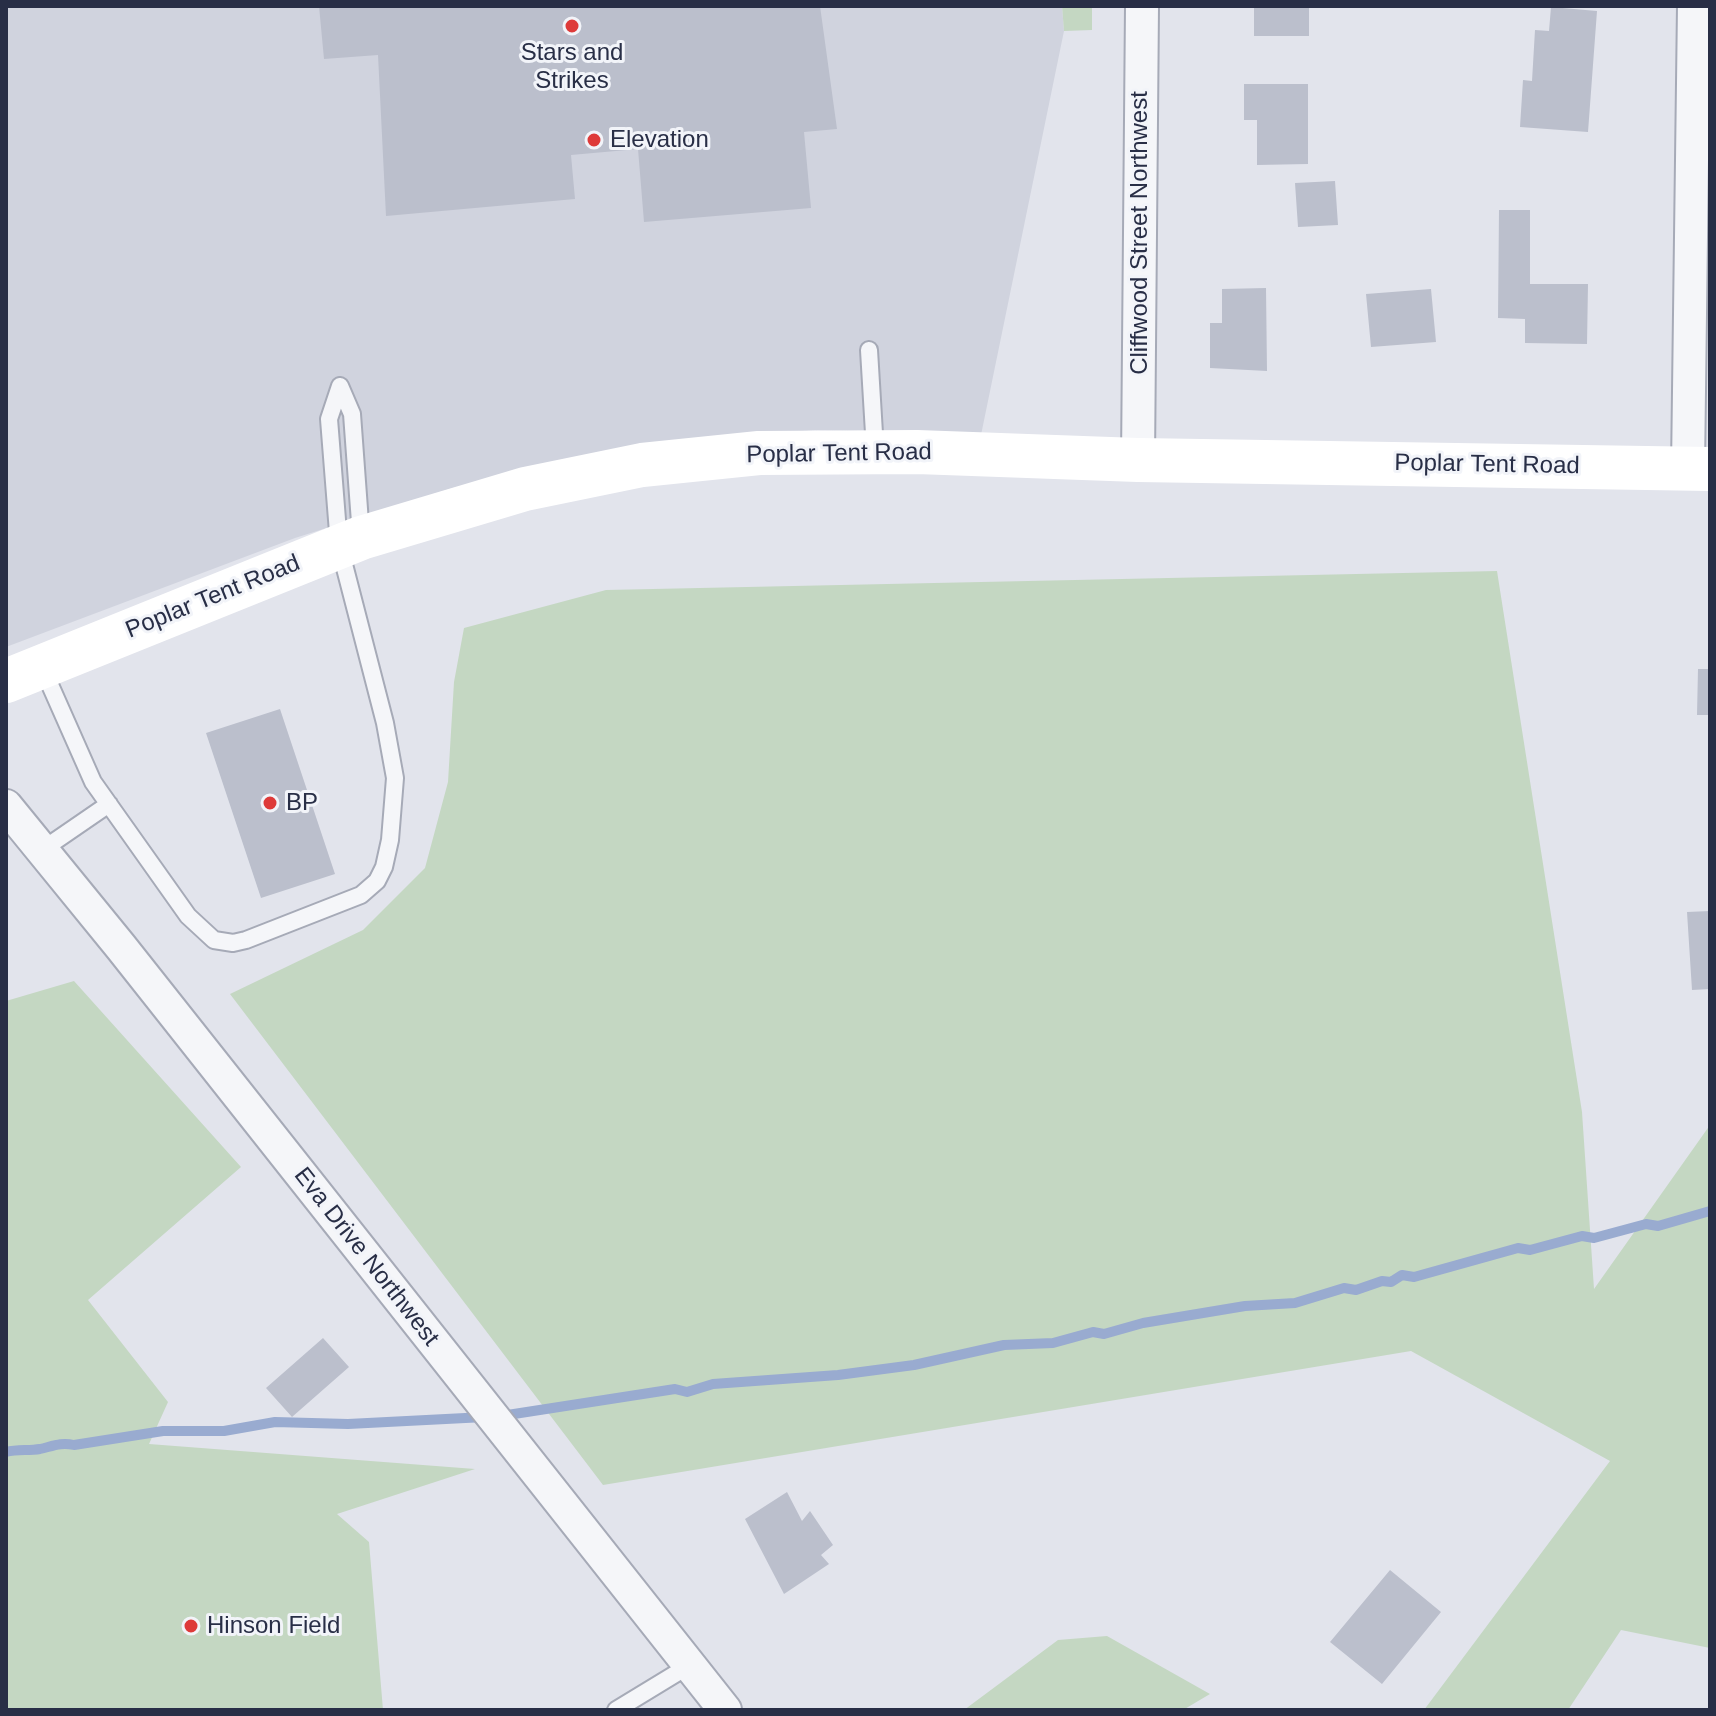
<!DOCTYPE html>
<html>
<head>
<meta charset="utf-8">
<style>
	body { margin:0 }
	#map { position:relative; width:1716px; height:1716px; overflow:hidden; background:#e2e4ec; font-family:Helvetica,sans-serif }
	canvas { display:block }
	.frame { position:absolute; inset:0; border:8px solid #282e46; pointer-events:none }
</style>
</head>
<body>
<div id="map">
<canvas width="1716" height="1716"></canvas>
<div class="frame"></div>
</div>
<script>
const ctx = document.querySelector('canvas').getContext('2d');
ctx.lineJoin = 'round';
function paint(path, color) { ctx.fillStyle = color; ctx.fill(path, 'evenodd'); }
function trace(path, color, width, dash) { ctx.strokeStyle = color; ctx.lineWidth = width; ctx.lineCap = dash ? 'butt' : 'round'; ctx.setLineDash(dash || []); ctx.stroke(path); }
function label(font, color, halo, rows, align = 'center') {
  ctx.font = font + ' Helvetica,sans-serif'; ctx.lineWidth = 6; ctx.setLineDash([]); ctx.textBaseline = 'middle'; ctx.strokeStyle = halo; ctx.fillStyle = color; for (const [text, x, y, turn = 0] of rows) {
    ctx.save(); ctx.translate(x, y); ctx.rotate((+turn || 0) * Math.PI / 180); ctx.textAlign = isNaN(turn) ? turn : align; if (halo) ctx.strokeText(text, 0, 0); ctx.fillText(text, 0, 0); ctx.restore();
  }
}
paint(new Path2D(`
	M6,6H1062L1064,31L981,435L815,430L660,443L453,488L295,538L6,647Z`), '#d0d3de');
paint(new Path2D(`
	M1062,6H1092V30L1064,31Z
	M1497,571L1582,1112L1594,1289L1710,1125V1648L1621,1630L1568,1710H1424L1610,1461L1411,1351L603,1485L230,994L363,930L425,868L448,782L454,682L464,628L606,590Z
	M74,981L241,1167L88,1300L168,1402L149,1444L475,1469L337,1514L369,1542L383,1710H6V1001Z
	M1107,1636L1210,1694L1183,1710H964L1058,1640Z`), '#c4d7c2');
trace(new Path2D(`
	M501,1416L675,1389L687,1392L713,1384L838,1375L914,1365L1004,1345L1053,1343L1093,1332L1104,1334L1143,1323L1245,1306L1295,1303L1344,1288L1356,1290L1382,1281L1391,1282L1402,1275L1414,1277L1518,1248L1530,1250L1582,1236L1594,1238L1646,1224L1658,1226L1710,1211
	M6,1452C18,1449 28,1451 40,1449C53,1446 61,1442 74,1445L163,1431H224L275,1422L348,1424L485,1417`), '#99abd0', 10);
paint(new Path2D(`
	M319,6H820L837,129L804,132L811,208L644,222L638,149L571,155L575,199L386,216L378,55L324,59Z
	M1254,6H1309V36H1254Z
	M1551,7L1597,11L1588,132L1520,127L1523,80L1532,81L1535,30L1549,31Z
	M1244,84H1308V164L1257,165V120H1244Z
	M1335,181L1338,225L1298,227L1295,183Z
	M1499,210H1530V284H1588L1587,344L1525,343V319L1498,318Z
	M1266,288L1267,371L1210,368V323H1222V289Z
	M1431,289L1436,342L1371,347L1366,294Z
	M1698,669H1710V715H1697Z
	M280,709L335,874L261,898L206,733Z
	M1710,911V989L1692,990L1687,912Z
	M323,1338L349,1367L292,1417L266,1388Z
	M787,1492L802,1521L810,1511L833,1545L821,1555L829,1564L784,1594L745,1519Z
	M1390,1570L1441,1612L1382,1684L1330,1642Z`), '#bbbfcc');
const service = new Path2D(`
	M869,350L875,450
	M340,386L352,414L361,536
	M43,669L93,782L188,916L214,940L233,943L246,940L361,895L377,881L384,867L390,840L395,778L385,723L339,545L329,419L340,386
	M42,850L109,804
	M616,1710L690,1665`);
const minor = new Path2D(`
	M1138,460L1142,6
	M1688,468L1694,6
	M6,806L121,947L725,1710`);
trace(service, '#a6aab7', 20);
trace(minor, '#a6aab7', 36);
trace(service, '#f5f6f9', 16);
trace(minor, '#f5f6f9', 32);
trace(new Path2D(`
	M6,681L361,538L525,489L642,465L759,453L917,452L1138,460L1710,469`), '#fff', 44);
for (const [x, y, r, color] of [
	[572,26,8,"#de3a39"],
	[594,140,8,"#de3a39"],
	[270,803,8,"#de3a39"],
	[191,1626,8,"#de3a39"]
]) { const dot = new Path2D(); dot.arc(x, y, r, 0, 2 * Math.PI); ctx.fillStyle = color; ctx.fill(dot); trace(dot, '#f2f4f9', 3); }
label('24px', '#282e46', '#f2f4f9', [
	["Stars and",572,53,"center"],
	["Strikes",572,81,"center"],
	["Elevation",610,140],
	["BP",286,803],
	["Hinson Field",207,1626]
], 'left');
label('24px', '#282e46', '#f2f4f9', [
	["Cliffwood Street Northwest",1140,233,-90],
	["Poplar Tent Road",839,454,-1],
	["Poplar Tent Road",1487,465,1],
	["Poplar Tent Road",213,597,-22],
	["Eva Drive Northwest",366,1257,52]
]);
</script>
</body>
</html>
